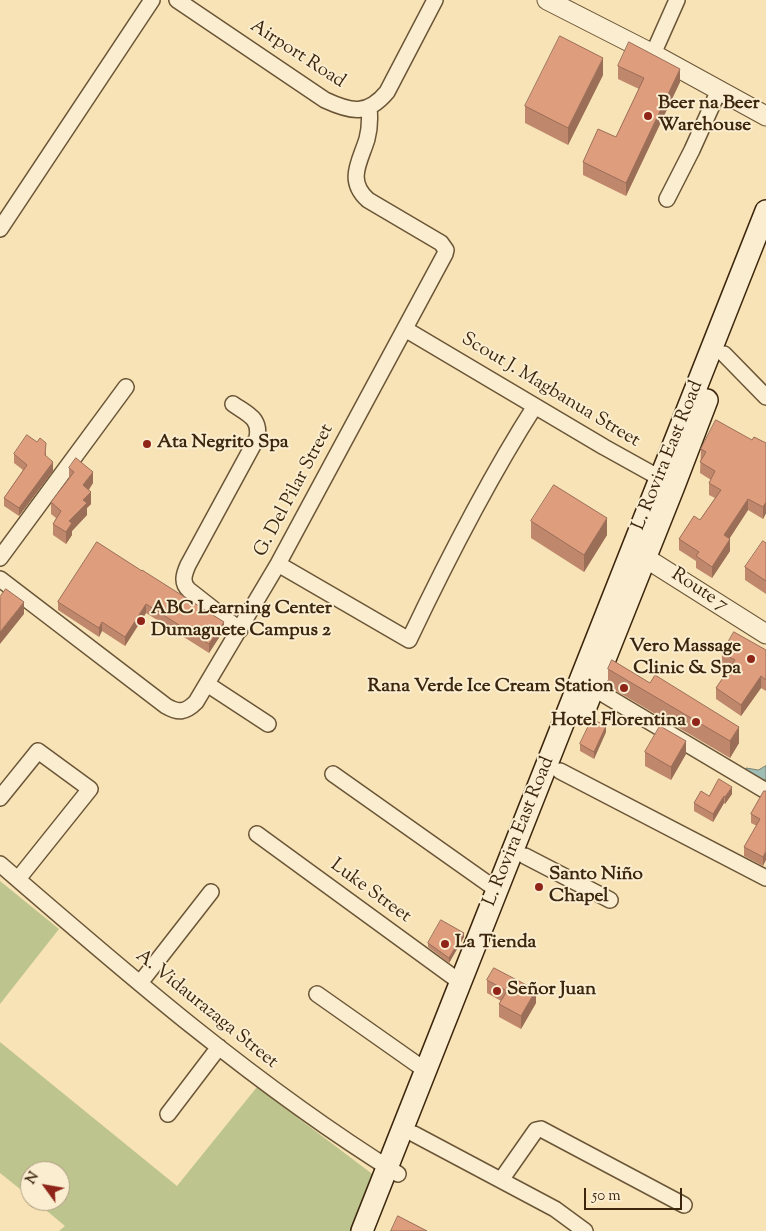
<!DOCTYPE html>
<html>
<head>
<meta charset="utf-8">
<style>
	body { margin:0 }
	#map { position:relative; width:766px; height:1231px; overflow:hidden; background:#f8e3b6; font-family:"Sorts Mill Goudy",serif }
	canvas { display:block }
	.north { position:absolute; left:20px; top:1161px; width:50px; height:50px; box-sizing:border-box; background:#faedd0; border:1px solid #ae9d82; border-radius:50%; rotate:302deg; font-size:14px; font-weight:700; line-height:20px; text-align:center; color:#3c260d }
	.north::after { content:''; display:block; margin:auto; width:18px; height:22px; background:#8f2418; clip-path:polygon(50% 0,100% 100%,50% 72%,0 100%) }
	.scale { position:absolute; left:584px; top:1188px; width:98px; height:22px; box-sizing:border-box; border:2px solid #3c260d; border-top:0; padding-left:6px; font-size:15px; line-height:18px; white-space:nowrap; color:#3c260d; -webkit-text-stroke:4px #faedd0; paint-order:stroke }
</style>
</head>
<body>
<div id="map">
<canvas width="766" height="1231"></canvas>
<div class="north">N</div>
<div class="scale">50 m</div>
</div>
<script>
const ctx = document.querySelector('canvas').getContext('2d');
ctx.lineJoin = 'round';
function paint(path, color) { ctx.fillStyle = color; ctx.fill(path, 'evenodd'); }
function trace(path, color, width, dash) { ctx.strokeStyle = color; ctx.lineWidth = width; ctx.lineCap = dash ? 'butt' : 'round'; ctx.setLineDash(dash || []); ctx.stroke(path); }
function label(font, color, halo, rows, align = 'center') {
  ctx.font = font + ' "Sorts Mill Goudy",serif'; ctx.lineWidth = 4; ctx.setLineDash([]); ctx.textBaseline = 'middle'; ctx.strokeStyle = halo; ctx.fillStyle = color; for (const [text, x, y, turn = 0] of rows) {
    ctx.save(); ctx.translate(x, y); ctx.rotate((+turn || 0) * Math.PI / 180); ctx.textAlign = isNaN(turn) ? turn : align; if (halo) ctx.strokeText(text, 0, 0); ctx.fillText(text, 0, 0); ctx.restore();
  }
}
paint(new Path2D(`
	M0,881L59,929L0,1004Z
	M0,1042L177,1186L257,1087L375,1176L353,1231H59L65,1226L35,1201H60V1171H30V1197L0,1173Z`), '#bdc48e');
const water = new Path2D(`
	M766,766V780L760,779L745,771L746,768L758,770Z`);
paint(water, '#9fbdb5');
trace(water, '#778172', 1);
const minor = new Path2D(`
	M177,0L325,100C351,112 367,116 387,92L435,0
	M653,54L677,0
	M667,199L692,150L719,90
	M0,229L152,0
	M405,329L604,447L667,482
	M724,354L766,397
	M233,404C247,414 261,418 257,438L188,565C184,574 181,583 189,590L240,630
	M0,558L126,387
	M278,564L409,640C447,560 487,481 535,406
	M0,579L166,706C178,713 185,713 196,702L278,564L445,254L446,250L441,243L368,200C346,180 360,162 367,139C370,128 370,118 369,108
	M207,684L268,724
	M593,688L766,791
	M560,771L766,878
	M333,774L497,890
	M0,798L38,751L90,789L18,879
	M257,834L460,982
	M525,856L610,900
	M0,864C127,974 255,1085 398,1174
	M140,983L211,892
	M317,994L425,1070
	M168,1114L219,1047
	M414,1134L555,1209L585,1231
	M501,1180L536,1130L541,1129L684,1205`);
const tertiary = new Path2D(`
	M547,0L653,54L766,116
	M633,550L766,634`);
const secondary = new Path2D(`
	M585,709L674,486L707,400
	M362,1231L766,211`);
trace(minor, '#6b5537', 18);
trace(tertiary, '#6b5537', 21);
trace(secondary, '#3c260d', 24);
trace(minor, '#faedd0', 15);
trace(tertiary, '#faedd0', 19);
trace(secondary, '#faedd0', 21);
paint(new Path2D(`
	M618,66L680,82L626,196L583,175V162L616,137L639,89L618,79Z
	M603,75L568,145L525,123V106Z
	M752,440L766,443V513L763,519L748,510L729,539L730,551L712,578L696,568V561L679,550V539L700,520L715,498L709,495V483L711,480L700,473L701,449Z
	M46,452V456L53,471L19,516L4,506V498L23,470L14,463V454Z
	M69,468L93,483L89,490L91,504L87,508V515L72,531V535L66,544L53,535V524L56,518L51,514V502L69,479Z
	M531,521L607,535L584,572L531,538Z
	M97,542L224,630L209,653L146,613L125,646L102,631L99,637L58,610V602Z
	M766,543V594L745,580V567Z
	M766,650V691L761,688L741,716L716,699V688L729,669L722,665V653Z
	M608,669L739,743L730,758L608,686Z
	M606,732L594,759L580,751V744Z
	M645,752L686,754L671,780L645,766Z
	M764,791L763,866L744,856V847L757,826L751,823V814Z
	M732,794L725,804L724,803L713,822L694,811V803L709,796Z
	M464,937L449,963L428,947V943Z
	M487,980L536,1003L521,1029L499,1017V1004L501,1001L487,993Z`), '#bf876c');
paint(new Path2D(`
	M603,58V75L568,145V128Z
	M680,69V82L626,196V183Z
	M53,462V471L19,516V508Z
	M93,472V483L83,497V485Z
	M91,492V504L87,508V515L72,531V535L66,544V532L69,521L83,500Z
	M748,499V510L724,547V535Z
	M766,502V513L763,519V507Z
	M607,518V535L584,572V555Z
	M730,539V551L712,578V567Z
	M24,602V614L0,644V632Z
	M146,604V613L125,646V637Z
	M102,622V631L99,637V628Z
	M224,622V630L209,653V644Z
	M761,676V688L741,716V705Z
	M606,726V732L594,759V752Z
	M739,727V743L730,758V741Z
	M686,741V754L671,780V767Z
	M732,787V794L725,804V797Z
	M724,796V803L713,822V814Z
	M766,851V860L763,866V857Z
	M464,933V937L449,963V958Z
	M536,990V1003L521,1029V1016Z`), '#9b6e58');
const building = new Path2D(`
	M560,36L603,58L568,128L525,106Z
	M629,42L680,69L626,183L583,162L598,129L616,137L644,78L618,66Z
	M716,420L752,440L754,437L766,443V502L763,507L748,499L724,535L730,539L712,567L696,556L699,552L679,539L694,516L700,520L721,490L709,483L715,471L700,462L706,452L701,449Z
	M27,435L37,442L40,438L46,443L45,455L53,462L19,508L4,498L27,465L14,454Z
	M76,458L93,472L83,485L91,492L83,500L87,503L69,521L72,523L66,532L53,524L61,511L51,502L74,472L69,468Z
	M554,485L607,518L584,555L531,521Z
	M763,541L766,543V581L745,567Z
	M97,542L142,571V570L224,622L209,644L146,604L125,637L102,622L99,628L58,602Z
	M6,589L24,602L0,632V597Z
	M734,632L766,650V680L761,676L741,705L716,688L735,660L722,653Z
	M612,660L650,683L655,675L739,727L730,741L608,669Z
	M592,719L606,726L594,752L580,744Z
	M660,726L686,741L671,767L645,752Z
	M719,779L732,787L725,797L724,796L713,814L694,803L701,791L709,796Z
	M764,791H766V851L763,857L744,847L760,819L751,814Z
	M441,920L464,933L449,958L428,943Z
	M494,968L536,990L521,1016L499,1004L507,991L487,980Z
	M398,1216L427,1231H391Z`);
paint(building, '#de9d7d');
trace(building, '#9b6e58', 1);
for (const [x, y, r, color] of [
	[648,116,5,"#8f2418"],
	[147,444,5,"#8f2418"],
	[141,621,5,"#8f2418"],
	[751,659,5,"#8f2418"],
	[624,688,5,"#8f2418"],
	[696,722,5,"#8f2418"],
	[539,887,5,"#8f2418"],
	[445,944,5,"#8f2418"],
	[497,991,5,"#8f2418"]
]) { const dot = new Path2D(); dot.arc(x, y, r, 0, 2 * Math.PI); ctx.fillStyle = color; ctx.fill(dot); trace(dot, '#faedd0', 2); }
label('19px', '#3c260d', '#faedd0', [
	["Airport Road",297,55,33],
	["Scout J. Magbanua Street",550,391,31],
	["L. Rovira East Road",669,456,-68],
	["G. Del Pilar Street",295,491,-62],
	["Route 7",699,591,33],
	["L. Rovira East Road",520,832,-68],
	["Luke Street",370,892,36],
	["A. Vidaurazaga Street",206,1010,39]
]);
label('bold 19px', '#3c260d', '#faedd0', [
	["Beer na Beer",658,105],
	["Warehouse",658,127],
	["Ata Negrito Spa",157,444],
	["ABC Learning Center",151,610],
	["Dumaguete Campus 2",151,632],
	["Vero Massage",741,648,"right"],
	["Clinic & Spa",741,670,"right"],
	["Rana Verde Ice Cream Station",614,688,"right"],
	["Hotel Florentina",686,722,"right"],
	["Santo Niño",549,876],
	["Chapel",549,898],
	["La Tienda",455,944],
	["Señor Juan",507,991]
], 'left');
</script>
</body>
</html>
